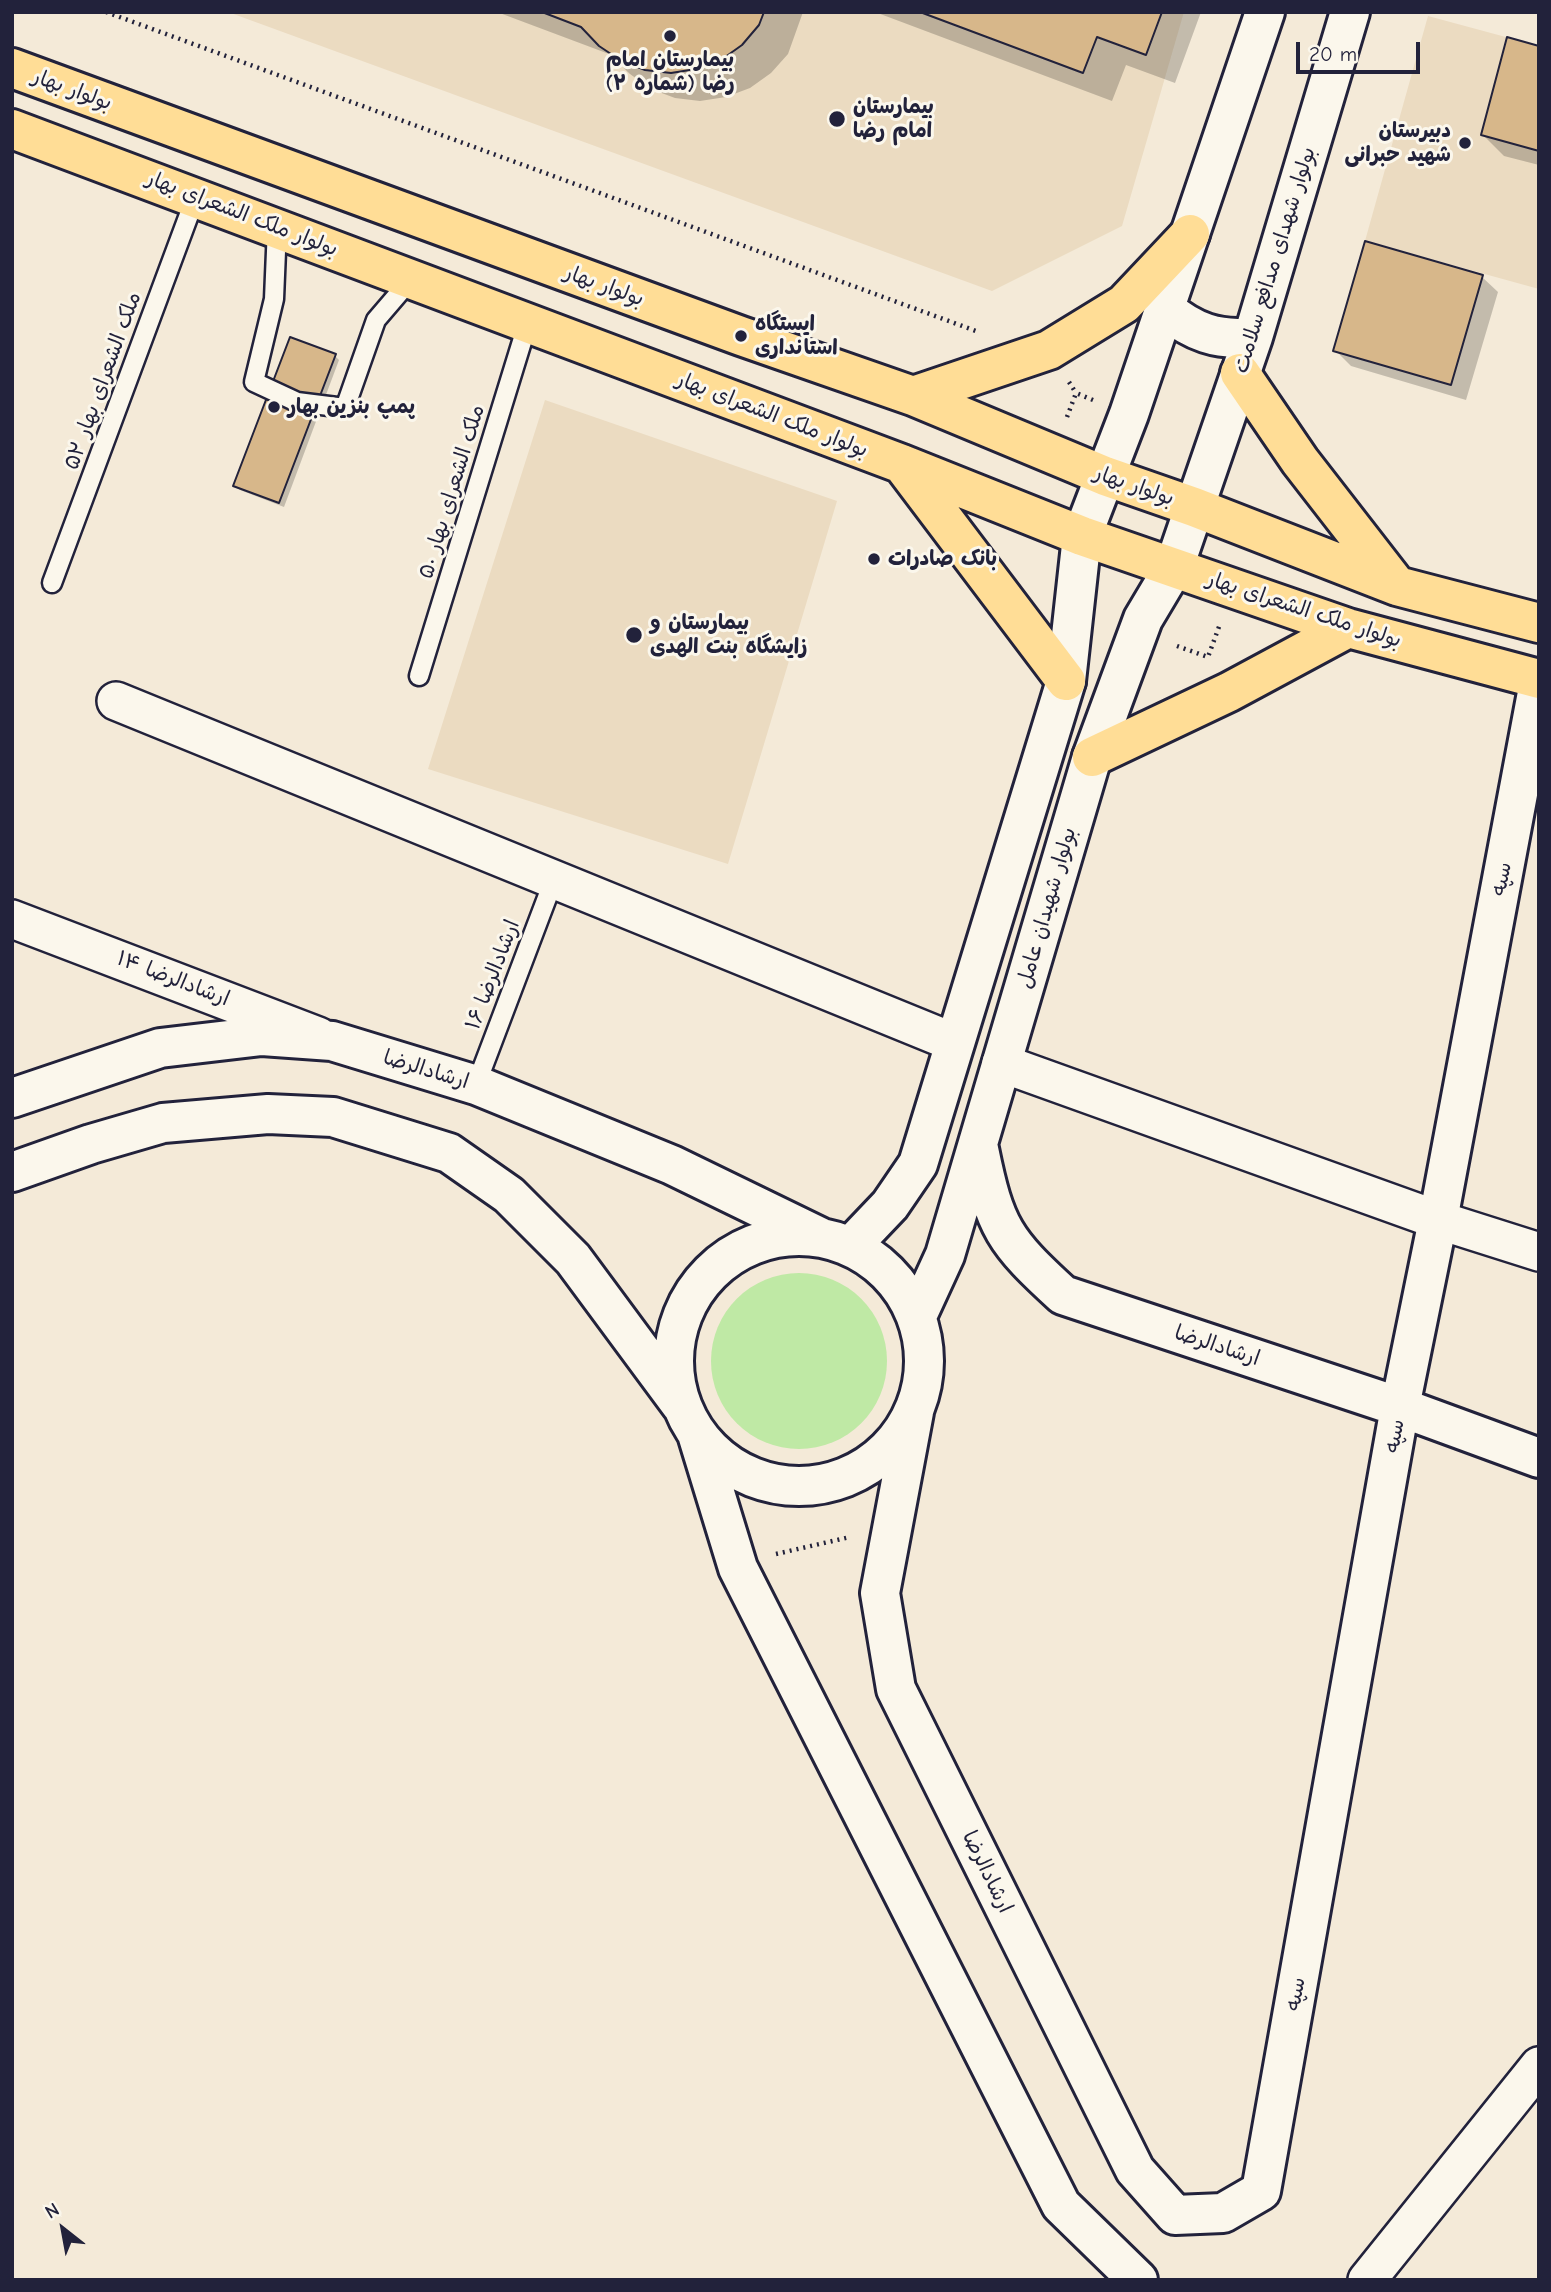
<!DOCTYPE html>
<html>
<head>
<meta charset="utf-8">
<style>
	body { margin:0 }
	#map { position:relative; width:1551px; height:2292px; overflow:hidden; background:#f4ead8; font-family:"Comic Neue",sans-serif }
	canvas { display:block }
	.frame { position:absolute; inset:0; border:14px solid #22223b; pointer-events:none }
	.north { position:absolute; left:28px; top:2194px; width:70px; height:70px; -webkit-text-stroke:5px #fbf7ec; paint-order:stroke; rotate:329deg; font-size:19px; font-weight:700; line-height:28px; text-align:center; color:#22223b }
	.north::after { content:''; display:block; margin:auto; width:24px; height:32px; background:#22223b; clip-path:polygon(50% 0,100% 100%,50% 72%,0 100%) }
	.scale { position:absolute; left:1296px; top:42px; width:124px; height:32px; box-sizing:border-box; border:4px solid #22223b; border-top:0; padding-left:9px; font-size:21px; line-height:24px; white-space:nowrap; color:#22223b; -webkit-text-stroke:5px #fbf7ec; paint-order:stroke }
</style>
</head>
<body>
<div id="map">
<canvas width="1551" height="2292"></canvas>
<div class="frame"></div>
<div class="north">N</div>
<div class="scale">20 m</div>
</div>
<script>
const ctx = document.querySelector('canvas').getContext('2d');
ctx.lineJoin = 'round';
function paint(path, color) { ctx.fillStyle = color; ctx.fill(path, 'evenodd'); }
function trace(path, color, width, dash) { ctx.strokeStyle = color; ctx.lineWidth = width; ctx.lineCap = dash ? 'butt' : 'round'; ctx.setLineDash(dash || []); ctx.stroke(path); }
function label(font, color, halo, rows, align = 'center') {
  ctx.font = font + ' "Comic Neue","Playpen Sans Arabic",sans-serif'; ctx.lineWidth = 6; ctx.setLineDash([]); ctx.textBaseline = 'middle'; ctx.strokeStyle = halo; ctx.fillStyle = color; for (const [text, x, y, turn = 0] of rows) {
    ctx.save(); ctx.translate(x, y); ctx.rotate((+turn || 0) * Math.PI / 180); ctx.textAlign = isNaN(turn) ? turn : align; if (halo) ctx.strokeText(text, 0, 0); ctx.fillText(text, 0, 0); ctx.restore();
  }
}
paint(new Path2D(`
	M228,12H1184L1122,226L992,291Z
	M1428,16L1539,46V289L1365,241Z
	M545,400L837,501L728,864L428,769Z`), '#ebdbc1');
paint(new Path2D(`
	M711 1361a88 88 0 1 1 176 0a88 88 0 1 1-176 0Z`), '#bfe9a5');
paint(new Path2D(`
	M497,12H803L788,54L771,73L750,88L726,97L700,101L675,98L651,89L630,74L609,54Z
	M875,12H1201L1175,83L1126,65L1112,101Z
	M1539,47V165L1504,156L1483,135Z
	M1482,277L1498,292L1466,400L1351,366L1335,350Z
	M335,356L339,360L284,507L240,490L235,486Z`), '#0003');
const building = new Path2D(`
	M542,12H764L759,25L742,45L721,60L696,69L671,73L645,70L620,60L599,46L581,27Z
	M920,12H1162L1146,55L1097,37L1083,73Z
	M1507,37L1539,46V151L1481,135Z
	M1365,241L1483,275L1451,385L1333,351Z
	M290,337L336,354L279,503L233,486Z`);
paint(building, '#d7b78a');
trace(building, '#22223b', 2);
const service = new Path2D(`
	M277,227L274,299L254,382L297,402L345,408L376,320L412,278
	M52,583L196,196
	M419,676L528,322
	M476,1085L553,882`);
const minor = new Path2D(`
	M116,701L953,1042
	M12,919L318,1036
	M1001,1063L1438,1220L1539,1252
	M1367,2280L1539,2066`);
const tertiary = new Path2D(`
	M1165,309C1193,332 1217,341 1253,337
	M12,1098L160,1048L262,1036L332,1041L476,1085L672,1165L820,1237
	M979,1149C995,1228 1004,1241 1063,1295L1400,1407L1539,1458
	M12,1172L91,1144L163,1123L268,1114L333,1117L449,1153L509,1195L573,1259L681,1405
	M674 1361a125 125 0 1 1 250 0a125 125 0 1 1-250 0Z
	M851,1246L890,1205L918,1164L1066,681L1082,536L1129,414L1265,12
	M917,1316L945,1255L1092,757L1143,619L1174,567L1253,337L1350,12
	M914,1412L880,1593L896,1689L1135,2170L1175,2215L1223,2213L1261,2191L1400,1407L1438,1220L1539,682
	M697,1434L738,1568L1061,2205L1138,2280`);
const primary = new Path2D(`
	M12,68L741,336L913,396L1105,476L1194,507L1397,586L1539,623
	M12,129L902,464L1082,536L1348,628L1539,679
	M1240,373L1300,461L1397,586
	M913,396L1049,350L1124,304L1190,234
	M902,464L1066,681
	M1092,757L1229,692L1348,628`);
trace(service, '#22223b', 23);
trace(minor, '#22223b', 42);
trace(tertiary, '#22223b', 44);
trace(primary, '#22223b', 44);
trace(new Path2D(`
	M106,12L976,331
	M1069,382L1076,393
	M1067,417L1076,393L1093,400
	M1177,646L1208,657L1220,624
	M776,1554L850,1537`), '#22223b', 4.5, [2, 5]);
trace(service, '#fbf7ec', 18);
trace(minor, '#fbf7ec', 37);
trace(tertiary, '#fbf7ec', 38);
trace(primary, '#ffdd96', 38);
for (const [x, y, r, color] of [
	[670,36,7,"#22223b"],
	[837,119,9,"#22223b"],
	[1465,143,7,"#22223b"],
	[741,336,7,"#22223b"],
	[274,407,7,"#22223b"],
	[874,559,7,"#22223b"],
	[634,635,9,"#22223b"]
]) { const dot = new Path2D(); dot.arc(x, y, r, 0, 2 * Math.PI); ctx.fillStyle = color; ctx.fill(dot); trace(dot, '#fbf7ec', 2.5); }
label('bold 21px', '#22223b', '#fbf7ec', [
	["بیمارستان امام",670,60,"center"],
	["رضا (شماره ۲)",670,84,"center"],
	["بیمارستان",853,107],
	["امام رضا",853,131],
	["دبیرستان",1451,131,"right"],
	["شهید حبرانی",1451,155,"right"],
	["ایستگاه",755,324],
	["استانداری",755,348],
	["پمپ بنزین بهار",288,407],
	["بانک صادرات",888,559],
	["بیمارستان و",650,623],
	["زایشگاه بنت الهدی",650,647]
], 'left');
label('21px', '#22223b', '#fbf7ec', [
	["بولوار بهار",72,90,20],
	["بولوار ملک الشعرای بهار",242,214,21],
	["بولوار شهدای مدافع سلامت",1275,260,-73],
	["بولوار بهار",604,286,20],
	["ملک الشعرای بهار ۵۲",103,381,-70],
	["بولوار ملک الشعرای بهار",772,415,21],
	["بولوار بهار",1134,486,19],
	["ملک الشعرای بهار ۵۰",452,492,-73],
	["بولوار ملک الشعرای بهار",1304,610,18],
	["سپه",1502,879,-79],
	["بولوار شهیدان عامل",1047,908,-74],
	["ارشادالرضا ۱۶",493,975,-69],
	["ارشادالرضا ۱۴",173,979,21],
	["ارشادالرضا",426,1070,17],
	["ارشادالرضا",1217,1346,18],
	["سپه",1395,1436,-80],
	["ارشادالرضا",987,1872,64],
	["سپه",1296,1994,-80]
]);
</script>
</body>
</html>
